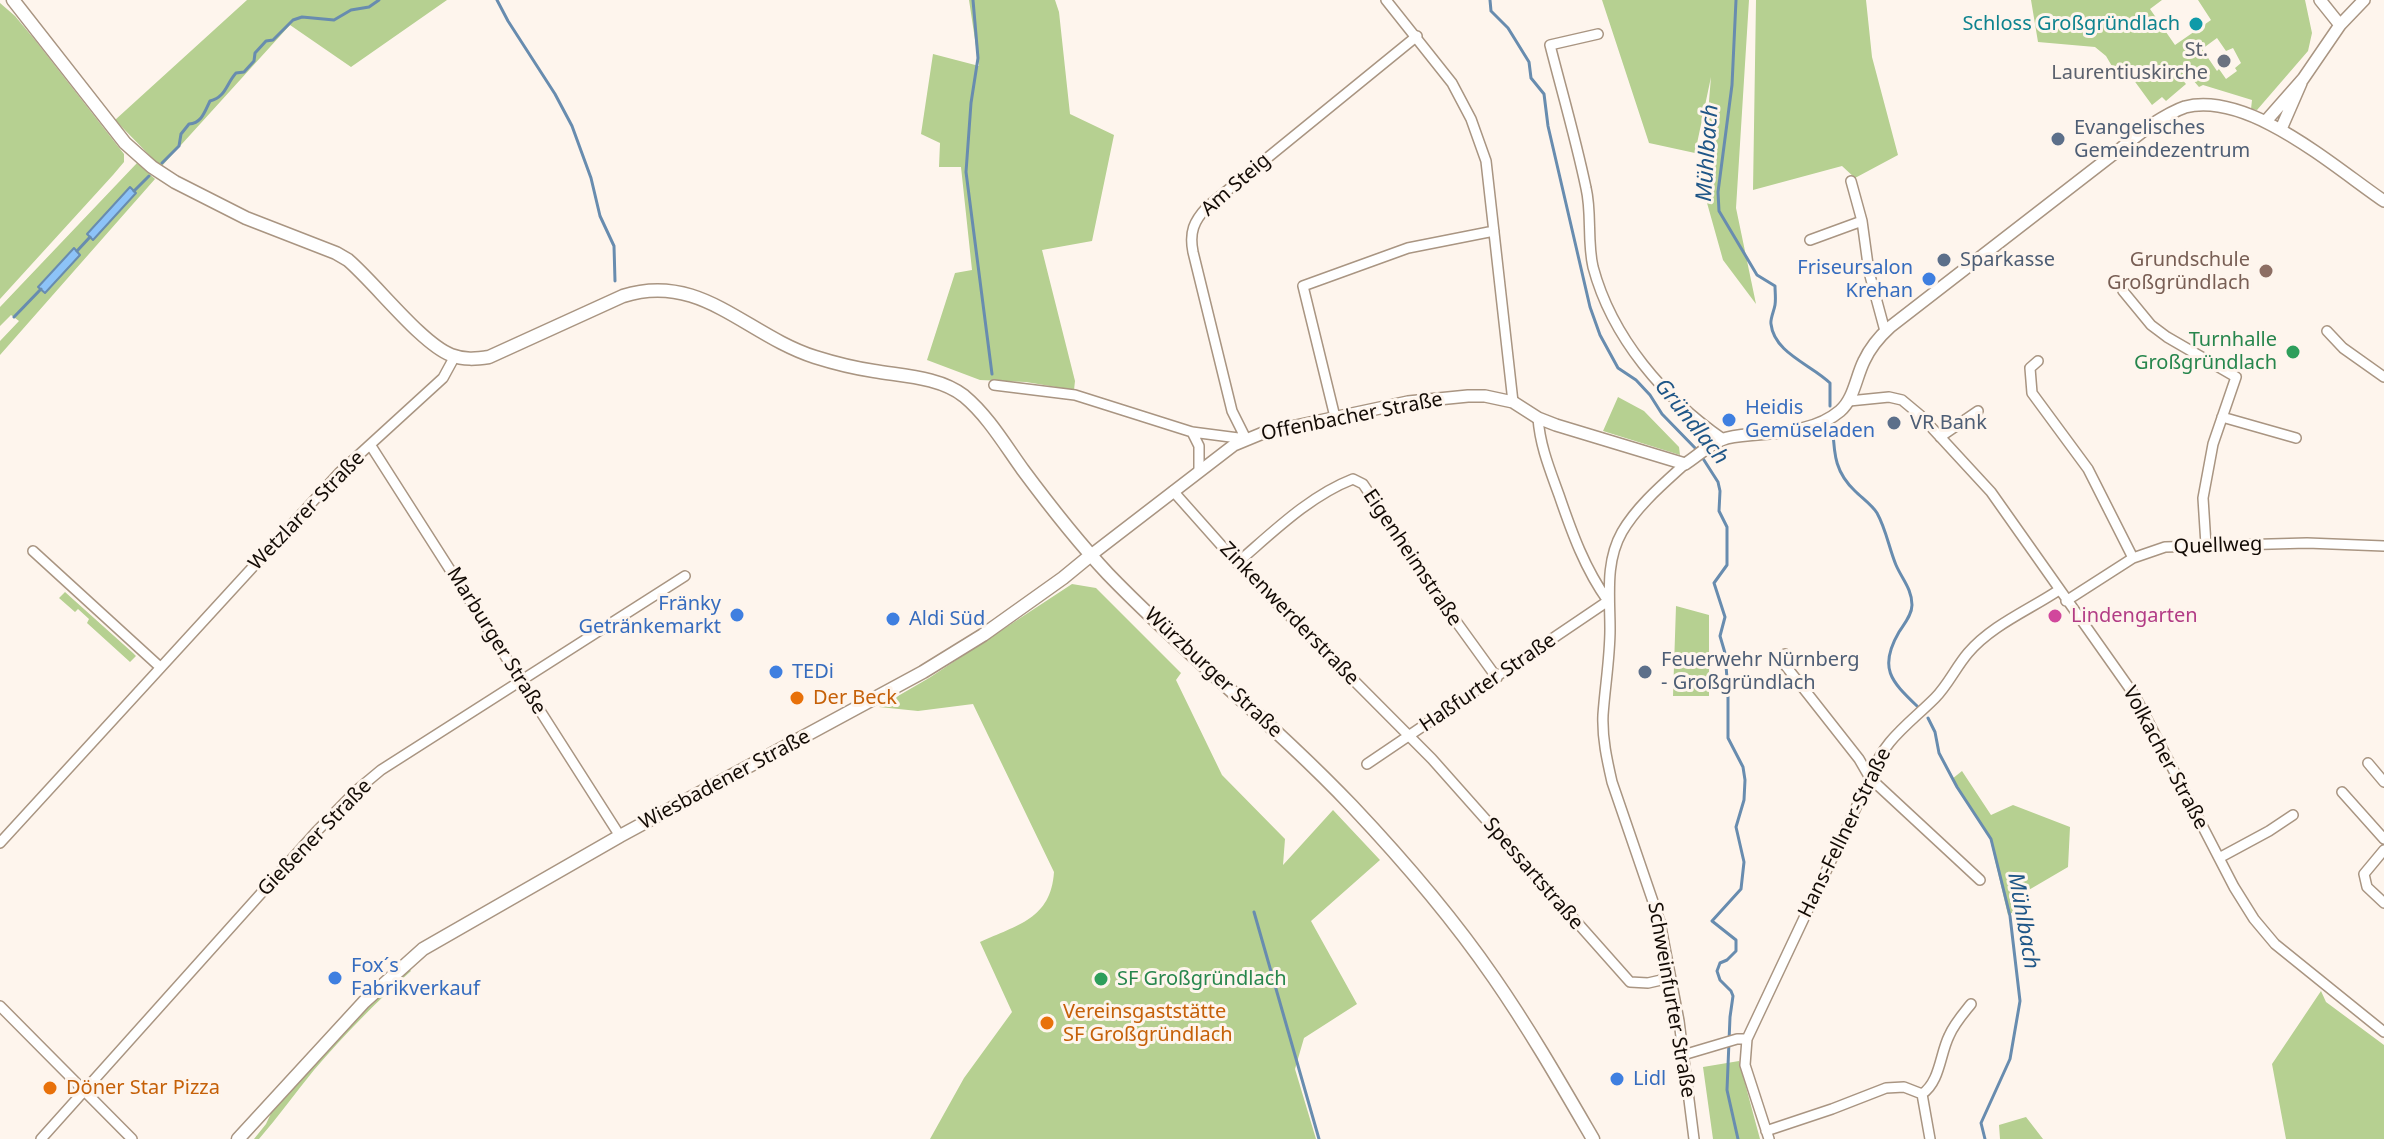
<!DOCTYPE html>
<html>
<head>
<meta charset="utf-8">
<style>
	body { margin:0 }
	canvas { display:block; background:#fef5ed }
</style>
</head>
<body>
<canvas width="2384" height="1139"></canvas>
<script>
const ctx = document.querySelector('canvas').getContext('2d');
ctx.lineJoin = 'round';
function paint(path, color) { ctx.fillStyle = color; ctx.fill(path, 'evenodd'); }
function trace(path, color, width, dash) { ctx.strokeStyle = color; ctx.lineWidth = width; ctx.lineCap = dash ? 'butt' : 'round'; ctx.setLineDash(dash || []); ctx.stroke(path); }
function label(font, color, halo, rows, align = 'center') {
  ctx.font = font + ' "Noto Sans",sans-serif'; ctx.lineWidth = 6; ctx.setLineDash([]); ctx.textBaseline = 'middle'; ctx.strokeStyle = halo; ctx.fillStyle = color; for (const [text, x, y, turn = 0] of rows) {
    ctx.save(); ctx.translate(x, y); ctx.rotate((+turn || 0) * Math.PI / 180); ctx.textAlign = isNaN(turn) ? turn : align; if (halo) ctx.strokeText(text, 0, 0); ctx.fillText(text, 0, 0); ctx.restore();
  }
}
paint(new Path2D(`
	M247,0H447L351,67L290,25L161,167L115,120Z
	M969,0H1055L1059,12L1070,114L1114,135L1092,241L1042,250L1075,381L1074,390L1026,382L980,380L927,360L955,273L972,270L961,167H939L940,143L921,134L933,54L979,66Z
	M1602,0H1749L1736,208L1756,304L1723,260L1702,185L1711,77L1695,153L1649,143Z
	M1756,0H1866L1872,57L1898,155L1855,178L1842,166L1753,190Z
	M2031,0H2162L2150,9L2175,45L2211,20L2198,0H2305L2312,33L2308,51L2257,110L2251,109L2252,100L2203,85L2199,87L2186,72L2180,77L2186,84L2166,101L2162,97L2152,105L2125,68L2116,73L2106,56L2095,47L2038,42ZM2217,38L2226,51L2233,48L2241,63L2235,68L2237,71L2226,79L2219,69L2217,71L2202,49Z
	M0,3L15,16L35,40L124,154V162L113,175L0,299Z
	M137,163L155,179L0,355V341L19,321L11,315L0,326V307ZM74,248L80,254L45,292L38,286Z
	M1618,397L1644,411L1679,447L1680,455L1603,431Z
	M1072,584L1096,588L1181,673L1176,680L1222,775L1285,839L1283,865L1333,810L1380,860L1311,921L1357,1004L1304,1038L1295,1069L1316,1139H930L964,1078L1012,1012L980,942C1017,925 1051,919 1054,872L973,704L918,711L879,707L929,678Z
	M65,592L133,653L136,656L130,662L87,623L89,619L78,609L75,612L59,598Z
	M1676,606L1709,615V696H1673Z
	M1962,771L1991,815L2013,805L2070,827L2068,867L2027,891L2028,904L2008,915L1990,839L1952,779Z
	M409,969L411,971C377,1001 344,1035 314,1070C295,1093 278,1117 259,1139H254L266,1124L273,1109L378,996Z
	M2321,991L2326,1002L2384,1045V1139H2286L2272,1064Z
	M1739,1061L1760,1139H1713L1703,1067Z
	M2026,1117L2043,1139H2000L1999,1125Z`), '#b6d091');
const water = new Path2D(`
	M130,187L136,193L93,240L87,234Z
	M74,248L80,255L45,293L38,287Z`);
paint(water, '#8dc3f8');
trace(water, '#688caf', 2);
trace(new Path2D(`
	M497,0L508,21L555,94L572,126L591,178L600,216L614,246L615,281
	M973,0L978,58L971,103L966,172L992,374
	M1490,0L1491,11L1508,28L1529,62L1531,78L1544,94L1548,126L1590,307L1600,335L1618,368L1636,380L1650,395L1662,414L1698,451
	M1736,0L1732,85L1718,192L1719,211L1757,275L1775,286C1775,292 1776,299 1775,305C1774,311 1770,319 1771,324C1774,353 1812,365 1830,383V406
	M162,163L179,146L181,134L189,124C202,123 205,111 210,101C226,97 226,84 236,73L244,72L254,61L255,53L266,41L273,40L293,20L302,17L334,20L351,10L369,7L379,0
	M134,191L149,176
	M77,251L90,237
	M14,317L41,289
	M1833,430C1834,456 1836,473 1855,491C1862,498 1872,505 1877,513C1886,529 1889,548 1896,565C1902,579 1912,589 1912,605C1912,615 1904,624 1899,632C1878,668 1891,681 1917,706
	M1702,457L1718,482L1720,491L1719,511L1727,527V565L1714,583L1725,617L1720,636L1725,653L1728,691V738L1743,767L1745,780L1744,800L1736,827L1744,862L1741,889L1712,921L1736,940V951L1727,960L1720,963L1717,971L1720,980L1731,991L1733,996L1730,1017L1727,1090L1738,1139
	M1928,718L1935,732L1939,753L1957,787L1991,839L2010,916L2020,1001L2010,1059L1981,1123L1985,1139
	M1254,912L1319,1139`), '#688caf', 3);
const minor = new Path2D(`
	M1386,0L1452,83L1471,119L1486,161L1513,402
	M1598,34L1550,45C1562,92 1576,140 1586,188C1592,213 1587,241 1593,267C1612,338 1664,398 1723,439
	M1851,181L1862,221L1869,272L1885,331
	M1810,240L1862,221
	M2123,291L2151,325L2167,337L2236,377L2213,444L2203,498L2206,545
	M2327,331L2343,348L2384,377
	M2038,361L2030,368L2032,393L2088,469L2133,558
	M994,385L1075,395L1192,432L1246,439
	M1849,401L1889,397L1902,400L1920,415L1991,492L2135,696L2234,887L2254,919L2275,944L2384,1032
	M1335,417L1303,286L1408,248L1494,231
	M2222,417L2296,438
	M1192,432L1199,446V472
	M1940,437L1978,411
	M1246,439L1232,411L1193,252C1189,232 1194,221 1207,207L1417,36
	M371,446L620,836
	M1685,464C1663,484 1637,506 1622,532C1605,562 1610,596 1610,629C1610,658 1605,686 1603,715C1602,738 1607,760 1612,782L1660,922L1679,1021L1694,1139
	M1173,491L1237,563L1432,759L1630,982L1648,983L1670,978
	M33,551L160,667
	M1237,563C1272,533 1309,496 1353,479L1363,484L1450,613L1497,678
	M2066,601L2133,558L2165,547L2307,543L2384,546
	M1785,654V665L1859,759L1870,778L1980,880
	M2368,763L2384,782
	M1367,764L1608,601C1585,569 1572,533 1559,495C1550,470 1540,446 1538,418
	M2342,792L2384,839
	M0,843L339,473L443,378L455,356
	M2384,850L2364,874L2367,887L2384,903
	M2219,858L2269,831L2293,815
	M0,1006L132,1139
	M1683,1055L1737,1039H1747
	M1922,1094C1940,1082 1940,1054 1949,1036C1954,1024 1963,1014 1971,1004
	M1922,1094L1930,1139
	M1766,1131L1832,1109L1886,1088L1904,1087L1922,1094
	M41,1139L316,832L357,790L381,770L685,576
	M1769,1139L1745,1065L1747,1039L1870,778C1882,741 1909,724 1935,698C1948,685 1956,667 1968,653C1992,625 2029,610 2059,590`);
const tertiary = new Path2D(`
	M2320,0L2340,25
	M2266,121L2303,79L2340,25L2364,0
	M2281,129L2301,83
	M1091,555L1234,445L1263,433L1408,402L1468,396H1485L1513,402L1538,418L1556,425L1685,464C1698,456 1711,442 1727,438C1763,430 1808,438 1840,411C1854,399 1856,377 1864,361C1870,348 1879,337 1890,327L2151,125C2162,118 2173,111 2185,107C2249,91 2334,167 2384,201`);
const secondary = new Path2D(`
	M13,0L125,143L152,167L175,182L246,218L336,253L348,260C376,284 421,343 451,355C464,360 476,359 489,357L623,296C700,271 746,335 815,357C834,363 854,368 874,371C903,376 940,377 964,396C988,416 1005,445 1023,470C1049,505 1078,542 1108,574C1186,655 1275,725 1352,806C1403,860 1452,917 1494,978C1530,1030 1561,1084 1593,1139
	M238,1139L364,1002L423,949L620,836L923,672L983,635L1063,578L1091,555`);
trace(minor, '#a99582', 12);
trace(tertiary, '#a99582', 14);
trace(secondary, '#a99582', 15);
trace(minor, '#fff', 9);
trace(tertiary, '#fff', 11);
trace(secondary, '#fff', 12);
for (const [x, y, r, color] of [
	[2196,24,8,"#0f9aa8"],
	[2224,61,8,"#6b7280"],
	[2058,139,8,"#5c6f8a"],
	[1944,260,8,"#5c6f8a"],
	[2266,271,8,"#8d6e63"],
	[1929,279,8,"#3f7fe0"],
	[2293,352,8,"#2e9e5b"],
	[1729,420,8,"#3f7fe0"],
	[1894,423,8,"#5c6f8a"],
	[737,615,8,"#3f7fe0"],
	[2055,616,8,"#d1479c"],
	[893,619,8,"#3f7fe0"],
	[776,672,8,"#3f7fe0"],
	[1645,672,8,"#5c6f8a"],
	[797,698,8,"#e8710a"],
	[335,978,8,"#3f7fe0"],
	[1101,979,8,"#2e9e5b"],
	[1047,1023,8,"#e8710a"],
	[1617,1079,8,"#3f7fe0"],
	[50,1088,8,"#e8710a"]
]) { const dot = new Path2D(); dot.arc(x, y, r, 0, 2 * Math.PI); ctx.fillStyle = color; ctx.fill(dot); trace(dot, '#fef5ed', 3); }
label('20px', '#0d838f', '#fef5ed', [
	["Schloss Großgründlach",2180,24]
], 'right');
label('20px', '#5b616d', '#fef5ed', [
	["St.",2208,50],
	["Laurentiuskirche",2208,73]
], 'right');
label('20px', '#4e5e75', '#fef5ed', [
	["Evangelisches",2074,128],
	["Gemeindezentrum",2074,151],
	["Sparkasse",1960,260],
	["VR Bank",1910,423],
	["Feuerwehr Nürnberg",1661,660],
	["- Großgründlach",1661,683]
], 'left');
label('20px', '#130b05', '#fef5ed', [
	["Am Steig",1236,185,-41],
	["Offenbacher Straße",1352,417,-11],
	["Wetzlarer Straße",307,511,-46],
	["Quellweg",2218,546,-2],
	["Eigenheimstraße",1412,558,56],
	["Zinkenwerderstraße",1289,614,46],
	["Marburger Straße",496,641,58],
	["Würzburger Straße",1213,673,43],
	["Haßfurter Straße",1488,683,-34],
	["Volkacher Straße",2165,758,62],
	["Wiesbadener Straße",725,780,-28],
	["Hans-Fellner-Straße",1845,833,-64],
	["Gießener Straße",315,838,-46],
	["Spessartstraße",1533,874,49],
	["Schweinfurter Straße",1671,1000,80]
]);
label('20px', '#785e54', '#fef5ed', [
	["Grundschule",2250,260],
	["Großgründlach",2250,283]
], 'right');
label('20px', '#366cbe', '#fef5ed', [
	["Friseursalon",1913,268,"right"],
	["Krehan",1913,291,"right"],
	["Heidis",1745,408],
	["Gemüseladen",1745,431],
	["Fränky",721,604,"right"],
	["Getränkemarkt",721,627,"right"],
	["Aldi Süd",909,619],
	["TEDi",792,672],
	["Fox´s",351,966],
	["Fabrikverkauf",351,989],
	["Lidl",1633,1079]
], 'left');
label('20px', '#27864d', '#fef5ed', [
	["Turnhalle",2277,340],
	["Großgründlach",2277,363],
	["SF Großgründlach",1117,979,"left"]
], 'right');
label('20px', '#b23c85', '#fef5ed', [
	["Lindengarten",2071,616]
], 'left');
label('20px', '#c56008', '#fef5ed', [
	["Der Beck",813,698],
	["Vereinsgaststätte",1063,1012],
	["SF Großgründlach",1063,1035],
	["Döner Star Pizza",66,1088]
], 'left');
label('italic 22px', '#1f5687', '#fef5ed', [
	["Mühlbach",1708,153,-86],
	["Gründlach",1691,422,51],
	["Mühlbach",2023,921,80]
]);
</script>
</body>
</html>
